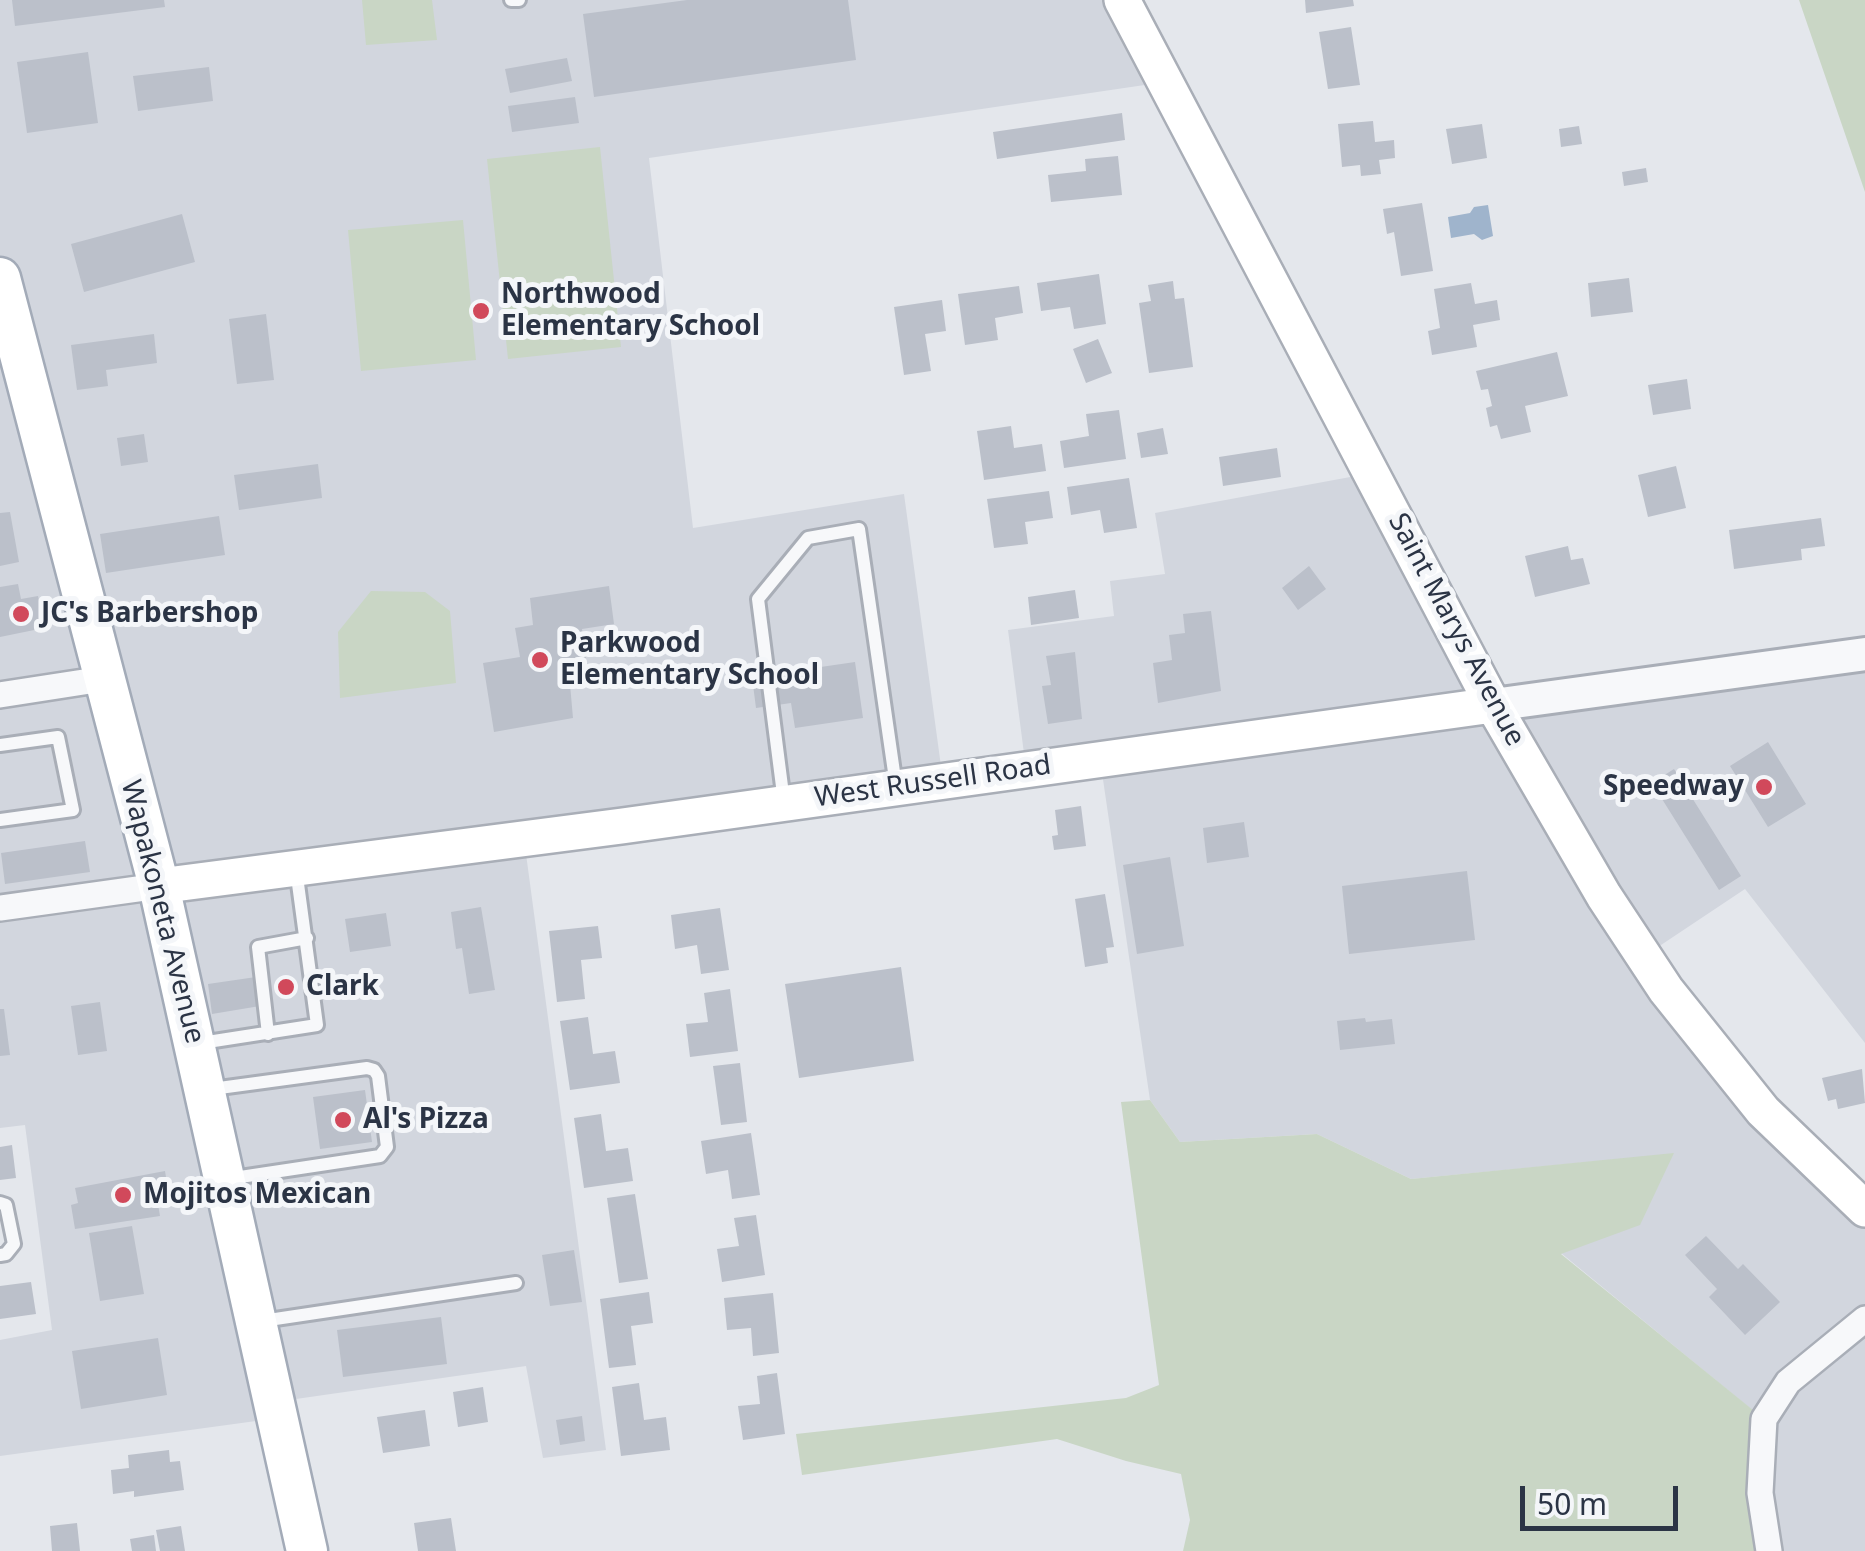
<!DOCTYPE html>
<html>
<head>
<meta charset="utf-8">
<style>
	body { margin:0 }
	#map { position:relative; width:1865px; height:1551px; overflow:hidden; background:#e4e7ec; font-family:"Noto Sans",sans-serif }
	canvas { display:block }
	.scale { position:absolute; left:1520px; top:1486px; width:158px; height:45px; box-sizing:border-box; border:5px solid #2b3445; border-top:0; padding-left:12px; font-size:30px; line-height:35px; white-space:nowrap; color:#2b3445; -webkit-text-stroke:8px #f4f6f9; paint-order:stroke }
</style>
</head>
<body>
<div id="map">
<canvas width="1865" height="1551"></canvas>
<div class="scale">50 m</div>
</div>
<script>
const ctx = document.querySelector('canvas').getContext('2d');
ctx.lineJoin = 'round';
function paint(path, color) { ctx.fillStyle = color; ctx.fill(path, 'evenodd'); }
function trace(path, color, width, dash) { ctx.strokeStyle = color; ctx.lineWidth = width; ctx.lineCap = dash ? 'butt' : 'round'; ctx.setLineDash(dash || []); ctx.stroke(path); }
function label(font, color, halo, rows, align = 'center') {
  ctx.font = font + ' "Noto Sans",sans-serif'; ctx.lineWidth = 10; ctx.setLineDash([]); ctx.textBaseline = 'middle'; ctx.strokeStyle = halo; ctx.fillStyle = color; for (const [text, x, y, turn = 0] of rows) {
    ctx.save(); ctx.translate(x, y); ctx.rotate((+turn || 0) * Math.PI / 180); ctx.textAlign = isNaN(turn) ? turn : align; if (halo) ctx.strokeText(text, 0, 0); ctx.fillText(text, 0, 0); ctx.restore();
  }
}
paint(new Path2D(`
	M0,0H1122L1165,82L649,158L693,528L904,494L943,781L524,839L606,1450L543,1458L526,1366L275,1402L278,1418L0,1456V1340L52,1330L25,1125L0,1128Z
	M1372,473L1493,704L1865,654V1043L1745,889L1643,957L1852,1195L1865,1184V1551H1769L1763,1419L1561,1253L1673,1154L1411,1179L1317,1134L1180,1142L1150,1100L1100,759L1026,769L1008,630L1114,616L1110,581L1165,574L1155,513Z`), '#d2d6de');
paint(new Path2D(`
	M362,0H432L437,40L366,45Z
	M1799,0H1865V192Z
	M600,147L621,347L508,359L487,159Z
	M463,220L476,360L361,371L348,230Z
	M371,591L425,592L450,611L456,683L340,698L338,632Z
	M1150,1100L1180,1142L1317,1134L1411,1179L1674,1153L1640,1225L1561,1254L1764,1419L1769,1551H1183L1190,1520L1181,1474L1126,1461L1057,1439L802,1475L796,1434L1126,1398L1159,1385L1121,1102Z`), '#c9d6c5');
paint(new Path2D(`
	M1488,205L1493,236L1482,240L1474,234L1451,238L1448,217L1470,213L1474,207Z`), '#9fb4cc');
paint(new Path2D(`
	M12,0H164L165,7L15,26Z
	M687,0H848L856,60L594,97L583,14Z
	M1305,0H1353L1354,6L1306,13Z
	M1351,27L1360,85L1328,89L1319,32Z
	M88,52L98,123L27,133L17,62Z
	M567,58L572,81L510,93L505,69Z
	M209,67L213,101L138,111L133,76Z
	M575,97L579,123L512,132L508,106Z
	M1122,113L1125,140L997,159L993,132Z
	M1373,121L1375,142L1394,140L1395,158L1379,160L1381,174L1361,176L1360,165L1342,167L1338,124Z
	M1482,124L1487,158L1452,164L1446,129Z
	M1579,126L1582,144L1561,147L1559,129Z
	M1118,156L1122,195L1051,202L1048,175L1086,171L1085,159Z
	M1646,168L1648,182L1624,186L1622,172Z
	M1422,203L1433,271L1401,276L1394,232L1387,234L1383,209Z
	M182,214L195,262L84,292L71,244Z
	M1099,274L1106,324L1074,329L1070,307L1041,311L1037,283Z
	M1629,278L1633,312L1591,317L1588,283Z
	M1173,281L1175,299L1184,298L1193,367L1149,373L1139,303L1151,301L1148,285Z
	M1471,283L1475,304L1497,300L1500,320L1473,325L1477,347L1432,355L1428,331L1440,328L1434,289Z
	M1019,286L1023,313L995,318L998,340L965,345L958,294Z
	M942,300L946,331L925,334L931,371L904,375L894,307Z
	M266,314L274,380L237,384L229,319Z
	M154,334L157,363L106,370L108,386L77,390L71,345Z
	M1098,339L1112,373L1086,383L1073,349Z
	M1557,352L1568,396L1525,406L1531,432L1501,439L1497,425L1490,427L1486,408L1492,406L1488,389L1481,390L1476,371Z
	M1687,379L1691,409L1653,415L1648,385Z
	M1119,410L1126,459L1064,468L1060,441L1089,436L1086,414Z
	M1011,426L1014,448L1042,444L1046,471L984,480L977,431Z
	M1163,428L1168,454L1141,458L1137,433Z
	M144,434L148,462L121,466L117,438Z
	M1277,448L1281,477L1223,486L1219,457Z
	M318,464L322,498L239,510L234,475Z
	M1676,466L1686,508L1648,517L1638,475Z
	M1129,478L1137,528L1104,533L1100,510L1071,515L1067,487Z
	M1049,491L1053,518L1025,522L1028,544L994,548L987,499Z
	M10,512L19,562L0,566V513Z
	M219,516L225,555L106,573L100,534Z
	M1821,518L1825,546L1801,549L1802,560L1734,569L1729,530Z
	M1568,546L1571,560L1583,558L1590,584L1535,597L1525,556Z
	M1309,566L1326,589L1298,610L1282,588Z
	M18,584L21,599L38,596L44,628L0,637V587Z
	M609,586L614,624L582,629L586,658L568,662L573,718L494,732L483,663L520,657L515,628L533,625L530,598Z
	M1075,590L1079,618L1031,625L1028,597Z
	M1211,611L1221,691L1158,703L1153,663L1172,660L1169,635L1185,633L1183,614Z
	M1075,652L1082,719L1048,724L1042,686L1051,685L1046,656Z
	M855,662L863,718L795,728L791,703L756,708L752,677Z
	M1768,742L1806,804L1768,827L1730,766Z
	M1674,769L1741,876L1719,890L1652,783Z
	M1081,806L1086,846L1054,850L1052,836L1058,835L1055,810Z
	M1244,822L1249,857L1207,863L1203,828Z
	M85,841L90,872L5,884L1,853Z
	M1170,857L1184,946L1137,954L1123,865Z
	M1467,871L1475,940L1349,954L1342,886Z
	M1105,894L1114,947L1106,948L1108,963L1085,967L1075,899Z
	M481,907L495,990L469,994L462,948L456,949L451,912Z
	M720,908L729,970L701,974L697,945L675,949L671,915Z
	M386,913L391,946L350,952L345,919Z
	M598,926L602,958L581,960L585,999L557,1002L549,931Z
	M901,967L914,1061L799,1078L785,984Z
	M256,977L260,1006L212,1014L208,984Z
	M730,989L738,1051L690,1057L686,1024L708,1022L704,993Z
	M100,1002L107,1051L78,1055L71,1006Z
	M0,1009H4L10,1055L0,1056Z
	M588,1017L593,1054L615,1051L620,1083L570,1090L560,1021Z
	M1365,1018L1366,1022L1392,1019L1395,1044L1340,1050L1337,1021Z
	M740,1063L747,1122L721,1125L713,1066Z
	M1862,1069L1865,1103L1838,1109L1836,1099L1828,1101L1822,1078Z
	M365,1090L372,1142L320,1149L313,1097Z
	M601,1114L606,1151L628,1148L633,1181L584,1188L574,1118Z
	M751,1133L760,1195L732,1199L728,1170L706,1174L701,1141Z
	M12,1145L16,1178L0,1180V1147Z
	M165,1171L170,1202L158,1204L160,1216L75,1229L71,1205L78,1203L75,1188Z
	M635,1194L648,1279L619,1283L607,1198Z
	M756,1215L765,1275L722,1282L717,1249L739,1246L734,1218Z
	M132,1226L144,1294L100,1301L89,1233Z
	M1706,1236L1738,1269L1743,1264L1780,1302L1745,1335L1709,1297L1717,1289L1685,1255Z
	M574,1250L582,1302L550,1306L542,1255Z
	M31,1282L36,1314L0,1319V1286Z
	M649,1292L653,1323L631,1326L636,1365L609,1368L600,1299Z
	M773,1293L779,1353L753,1356L751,1328L727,1330L724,1298Z
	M441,1317L447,1364L343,1377L337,1330Z
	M158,1338L167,1395L81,1409L72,1351Z
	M777,1373L785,1434L743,1440L738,1406L760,1404L757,1376Z
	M639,1383L644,1420L666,1417L670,1450L621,1456L612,1387Z
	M483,1387L488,1422L458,1427L453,1392Z
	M425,1410L430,1446L383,1453L377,1417Z
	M582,1416L585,1441L560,1445L556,1420Z
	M169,1450L170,1462L180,1461L184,1490L134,1497V1491L113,1494L111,1470L129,1468L128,1455Z
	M451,1518L456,1551H418L414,1523Z
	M77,1523L80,1551H52L50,1526Z
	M181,1526L185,1551H160L156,1530Z
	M154,1535L156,1551H132L130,1539Z`), '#bbc0ca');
const service = new Path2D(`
	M511,0H519
	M0,745L58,737L73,810L0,820
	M784,802L758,599L808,538L859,529L896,786
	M268,1034L258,947L307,938
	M201,1043L317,1025L296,869
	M212,1089L367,1068L374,1070L378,1076L387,1147L380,1156L227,1179
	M0,1203L6,1205L14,1244L6,1254L0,1255
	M262,1321L516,1283`);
const minor = new Path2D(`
	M0,695L103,679
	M0,908L159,886
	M1769,1551L1760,1493L1764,1419L1788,1382L1865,1319`);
const tertiary = new Path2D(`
	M1493,705L1865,654`);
const secondary = new Path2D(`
	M1122,0L1493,705L1604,896L1666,990L1763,1111L1865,1209
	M159,886L622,826L1493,705`);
const primary = new Path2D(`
	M0,278L159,886L307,1551`);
trace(service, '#a9aeb7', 18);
trace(minor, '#a9aeb7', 30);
trace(tertiary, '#a9aeb7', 38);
trace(secondary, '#a9aeb7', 40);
trace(primary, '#a3abb8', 45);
trace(service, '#f7f8fa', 12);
trace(minor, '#f7f8fa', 25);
trace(tertiary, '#f7f8fa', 32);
trace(secondary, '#fff', 35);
trace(primary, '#fff', 40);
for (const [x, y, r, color] of [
	[481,311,10,"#d1495b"],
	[21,614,10,"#d1495b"],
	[540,660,10,"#d1495b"],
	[1764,787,10,"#d1495b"],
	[286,987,10,"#d1495b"],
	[343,1120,10,"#d1495b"],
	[123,1195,10,"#d1495b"]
]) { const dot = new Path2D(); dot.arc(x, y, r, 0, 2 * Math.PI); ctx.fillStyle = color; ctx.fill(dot); trace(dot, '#f4f6f9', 4); }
label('bold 28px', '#2b3445', '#f4f6f9', [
	["Northwood",501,295],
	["Elementary School",501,327],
	["JC's Barbershop",41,614],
	["Parkwood",560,644],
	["Elementary School",560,676],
	["Speedway",1744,787,"right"],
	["Clark",306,987],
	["Al's Pizza",363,1120],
	["Mojitos Mexican",143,1195]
], 'left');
label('28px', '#2b3445', '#f4f6f9', [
	["Saint Marys Avenue",1456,630,62],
	["West Russell Road",933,782,-8],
	["Wapakoneta Avenue",162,912,76]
]);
</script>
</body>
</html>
